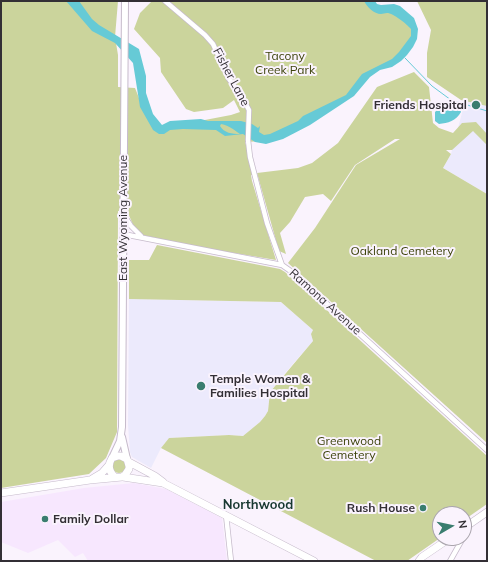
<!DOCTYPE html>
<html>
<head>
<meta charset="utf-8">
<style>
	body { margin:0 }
	#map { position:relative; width:488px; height:562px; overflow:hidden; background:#faf3fd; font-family:Mulish,sans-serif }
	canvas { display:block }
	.frame { position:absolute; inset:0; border:2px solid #332f35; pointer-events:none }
	.north { position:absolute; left:432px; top:506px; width:40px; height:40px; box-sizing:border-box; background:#faf3fd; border:1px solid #aaa5ad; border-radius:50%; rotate:81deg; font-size:11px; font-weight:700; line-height:16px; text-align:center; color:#332f35 }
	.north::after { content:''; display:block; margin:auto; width:14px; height:18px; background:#3a7d6f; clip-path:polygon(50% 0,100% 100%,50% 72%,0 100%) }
</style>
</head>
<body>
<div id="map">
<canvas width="488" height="562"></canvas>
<div class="frame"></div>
<div class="north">N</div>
</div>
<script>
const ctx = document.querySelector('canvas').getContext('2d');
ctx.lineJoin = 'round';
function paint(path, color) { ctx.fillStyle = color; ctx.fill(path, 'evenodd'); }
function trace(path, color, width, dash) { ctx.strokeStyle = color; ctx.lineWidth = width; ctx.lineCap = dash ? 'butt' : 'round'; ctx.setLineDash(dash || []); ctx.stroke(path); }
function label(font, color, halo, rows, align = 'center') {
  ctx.font = font + ' Mulish,sans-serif'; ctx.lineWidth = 4; ctx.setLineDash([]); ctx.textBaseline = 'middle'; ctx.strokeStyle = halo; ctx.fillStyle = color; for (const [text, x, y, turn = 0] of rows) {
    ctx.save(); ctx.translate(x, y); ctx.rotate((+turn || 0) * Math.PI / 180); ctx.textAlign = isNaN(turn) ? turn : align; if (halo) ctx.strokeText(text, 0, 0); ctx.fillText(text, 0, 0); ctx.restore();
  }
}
paint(new Path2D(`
	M134,483L166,489L222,518L227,561H88L83,553L75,557L58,540L28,553L1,542V502L84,488Z`), '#f7e7fe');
paint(new Path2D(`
	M487,44V194L443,168L451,154L477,57Z
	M129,299L281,302L313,330L311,334L313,341L279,380L270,392L268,411L265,416L260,422L243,436L229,435L169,438L161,448L151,468L132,457L130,452L128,425Z`), '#eceafc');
paint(new Path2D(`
	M1,1H118L115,37L118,55V87L135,88L141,103L163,128L231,115L240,112L234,100L223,108L194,112L186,109L161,72L160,58L134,29L140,13L152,1H370L374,10L408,15L415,30L409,51L373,72L353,94L265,141L245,142L246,145L252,175H251L252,181L276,260L204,248L142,235L135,229L127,211H118L117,432L106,458L89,474L1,488Z
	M417,1H487V106L461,100L427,77V53L431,30Z
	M414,72L429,87L433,123L439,128L453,133L462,123L476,122L487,134V145L473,131L452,150H446L451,154L443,168L487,194V443L288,263L315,228L356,165L400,139H395L355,165L331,201L323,194L305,197L290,222L280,233L286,254L279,251L257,173L298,168L312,163L338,143L377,87Z
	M157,245L280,269L285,272L487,456V504L464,520V514H440V538L407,561H376L161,448L169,438L229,435L243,436L260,422L265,416L268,411L270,392L313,341L311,334L313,330L281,302L129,299V260H149Z
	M112 466a7 7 0 1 1 14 0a7 7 0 1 1-14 0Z`), '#cbd49c');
paint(new Path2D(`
	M66,1H79L92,19L99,25L139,49L146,76V93L153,114L162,125L170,121L201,119L208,121H241L252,124L258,128L260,126L259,132L264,135L270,134L298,121L303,116L346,95L362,74L392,59L399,52L411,36V29C407,24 393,13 387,13C385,13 383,14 381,14C374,14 367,7 364,1H375L377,4L381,5L394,4L400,6L414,18L418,29L417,39L413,47L407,55L401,61L392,67L380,70L370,77L354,96L310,125L283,139L266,144L255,142L243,134L225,136L216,130L183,129L170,130L164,134H159L153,130L140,107L133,63L115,43L92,31ZM221,124C230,126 234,130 240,134C232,134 224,133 220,126Z
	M448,104L460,109L461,112C456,121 448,123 439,124L435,121V112L441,106Z`), '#66cad6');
trace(new Path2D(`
	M405,58L432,86L451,100L487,111`), '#66cad6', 1);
const street = new Path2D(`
	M165,1L205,35L213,44L229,79L240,94L249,110L248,140L250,157L267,223L282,265
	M123,214L131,226L141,236
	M123,234L282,265L292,272L487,450
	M226,515L231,561
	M464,536L470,525
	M450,561L463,538`);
const secondary = new Path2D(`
	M122,437L127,459
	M112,458L120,441L122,427L125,1`);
const primary = new Path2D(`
	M129,462L155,476L163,482
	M123,477L163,483L169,486L314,561
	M92,479L102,473L109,465
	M1,493L90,480L122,477L125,475L129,469V466L127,459L121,456H118L112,458C107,466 109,472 115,477
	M464,528L487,512
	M419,561L422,557L450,538`);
trace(street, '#c6bbcb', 6);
trace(secondary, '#c6bbcb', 8);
trace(primary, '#c6bbcb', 8);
trace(street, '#fff', 4.5);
trace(secondary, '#fff', 6);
trace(primary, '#fff', 7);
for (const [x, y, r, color] of [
	[476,105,5,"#3a7d6f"],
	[201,386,5,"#3a7d6f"],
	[423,508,4,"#3a7d6f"],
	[45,519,4,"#3a7d6f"]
]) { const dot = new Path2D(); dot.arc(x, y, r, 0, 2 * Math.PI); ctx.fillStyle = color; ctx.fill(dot); trace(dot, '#faf3fd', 1.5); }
label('12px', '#3d430b', '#faf3fd', [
	["Tacony",285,56],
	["Creek Park",285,70],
	["Oakland Cemetery",402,251],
	["Greenwood",349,441],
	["Cemetery",349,455]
]);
label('12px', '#332f35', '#faf3fd', [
	["Fisher Lane",231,77,62],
	["East Wyoming Avenue",123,218,-90],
	["Ramona Avenue",325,302,42]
]);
label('bold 12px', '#332f35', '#faf3fd', [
	["Friends Hospital",467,105],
	["Temple Women &",210,379,"left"],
	["Families Hospital",210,393,"left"],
	["Rush House",415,508],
	["Family Dollar",53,519,"left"]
], 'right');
label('bold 13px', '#183831', '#faf3fd', [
	["Northwood",258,505]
]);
</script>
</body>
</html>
